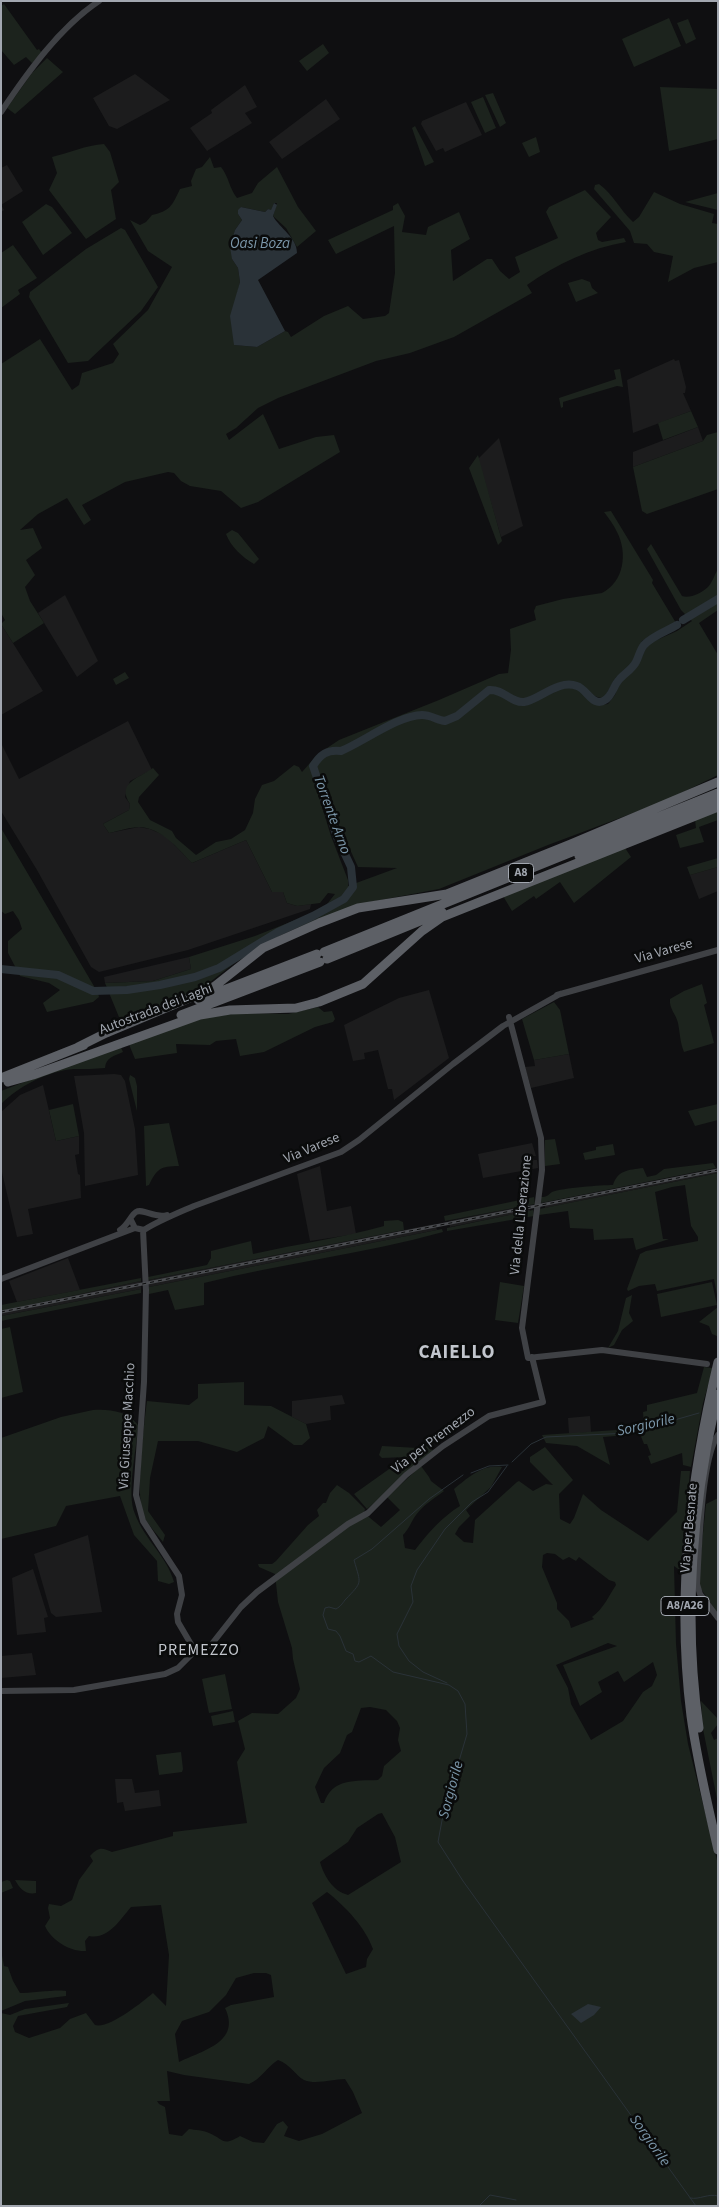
<!DOCTYPE html>
<html>
<head>
<meta charset="utf-8">
<style>
	body { margin:0 }
	#map { position:relative; width:719px; height:2207px; overflow:hidden; background:#0f0f11; font-family:"Source Sans 3",sans-serif }
	canvas { display:block }
	.frame { position:absolute; inset:0; border:2px solid #a2a7b0; pointer-events:none }
</style>
</head>
<body>
<div id="map">
<canvas width="719" height="2207"></canvas>
<div class="frame"></div>
</div>
<script>
const ctx = document.querySelector('canvas').getContext('2d');
ctx.lineJoin = 'round';
function paint(path, color) { ctx.fillStyle = color; ctx.fill(path, 'evenodd'); }
function trace(path, color, width, dash) { ctx.strokeStyle = color; ctx.lineWidth = width; ctx.lineCap = dash ? 'butt' : 'round'; ctx.setLineDash(dash || []); ctx.stroke(path); }
function label(font, color, halo, rows, align = 'center') {
  ctx.font = font + ' "Source Sans 3",sans-serif'; ctx.lineWidth = 5; ctx.setLineDash([]); ctx.textBaseline = 'middle'; ctx.strokeStyle = halo; ctx.fillStyle = color; for (const [text, x, y, turn = 0] of rows) {
    ctx.save(); ctx.translate(x, y); ctx.rotate((+turn || 0) * Math.PI / 180); ctx.textAlign = isNaN(turn) ? turn : align; if (halo) ctx.strokeText(text, 0, 0); ctx.fillText(text, 0, 0); ctx.restore();
  }
}
paint(new Path2D(`
	M135,74L170,100L117,129L109,126L93,98Z
	M245,85L257,107L245,113L252,123L207,151L190,128L212,113L211,110Z
	M326,99L340,119L282,159L269,142Z
	M466,102L482,135L445,152L443,148L436,151L421,124L422,121Z
	M7,165L23,191L1,205L4,210L1,212V168Z
	M674,359L675,361L679,360L686,387L685,393H683L691,411L633,433L627,380Z
	M698,427L703,441L633,467V452Z
	M499,438L523,526L501,537L478,459Z
	M65,595L98,661L77,677L38,613Z
	M1,624L43,691L1,715Z
	M128,721L152,770L130,781L125,797L130,804L129,810L103,824L109,833L139,827L150,829L166,836L192,863L246,840L272,892H283L287,903L297,906L311,904L310,909L188,950L99,972L91,967L37,870L1,811V743L19,779Z
	M718,867V891L699,899L690,875Z
	M189,957L191,969L153,981L105,983L104,977Z
	M429,990L449,1058L394,1100L392,1089H388L378,1050L364,1053L365,1059L353,1061L344,1025L399,998Z
	M569,1054L574,1078L531,1088L525,1067L535,1066L534,1060Z
	M114,1074L121,1075L125,1081L135,1129L138,1175L85,1186L84,1133L74,1076Z
	M43,1085L56,1141L79,1136V1154L75,1155L78,1174L80,1175L81,1198L28,1209L33,1234L17,1237L1,1168V1112L20,1095Z
	M532,1143L536,1156H533L534,1160H537L538,1168L483,1178L478,1154Z
	M320,1166L327,1211L351,1206L356,1234L310,1241L297,1174Z
	M718,1168V1173L545,1208L544,1203Z
	M529,1205L530,1211L450,1227L449,1221Z
	M435,1224L437,1230L149,1287L148,1280Z
	M68,1258L80,1290L17,1302L9,1281Z
	M141,1281V1289L1,1316V1311Z
	M342,1395L345,1404L330,1406L331,1420L306,1424L292,1417V1401Z
	M590,1416L591,1432L569,1434L568,1418Z
	M88,1535L102,1612L56,1617L51,1613L34,1554Z
	M33,1569L48,1617L44,1618L46,1632L17,1635L12,1578Z
	M32,1653L36,1675L1,1678V1656Z
	M115,1779H132L135,1793L159,1790L161,1806L125,1811L123,1802L117,1803Z`), '#1c1c1d');
paint(new Path2D(`
	M4,4L37,50L39,49L42,53L32,63L26,57L14,65L1,50V6Z
	M669,18L681,46L634,67L622,39Z
	M688,19L696,39L686,44L677,23Z
	M323,44L329,53L307,71L299,61Z
	M47,58L63,72L15,114L7,108L32,73Z
	M660,87L718,89V139L669,151Z
	M493,93L506,123L500,127L485,95Z
	M483,97L496,128L485,133L471,102Z
	M415,126L434,162L425,166L412,128Z
	M536,137L540,152L529,157L522,143Z
	M104,144L110,152L119,182L111,190L116,219L86,239L49,190L57,173L52,157C69,153 86,145 104,144Z
	M210,157L214,168L221,167C229,177 229,188 237,198L252,193L258,183L277,167L298,207L316,231L297,247L286,228L273,216L277,203H274L271,211L268,209L265,212L241,207L238,214L242,220L235,230L232,259L238,268L240,282L236,299L235,345L257,347L285,331L288,332L291,337L324,316L348,306L363,319L385,316L389,313L395,273L394,226L336,254L328,240L393,210V206L398,203L405,216L402,232L426,235L428,227L459,212L470,239L451,250L453,281L487,259H492L500,271L509,279L520,272L515,257L558,238L546,212L549,207L585,190L611,217L596,233L598,240L602,242L624,238L626,242C590,248 557,264 527,285L532,293L454,337L410,353L376,361L278,398L258,408L236,428L226,434L229,440L263,414L279,449L316,437L334,435L340,452L258,502L241,508L221,491L190,486L181,481L174,473L168,472L125,482L82,505L91,520L84,525L67,498L38,514L20,530L33,528L42,548L26,560L35,575L25,587L30,601L44,623L13,643L1,624L5,620L1,613V364L40,339L72,390L79,385L82,373L113,363L119,354L113,344L148,310L172,267L148,251L130,220L140,225L146,222L152,215C170,211 172,206 180,189L192,186L191,181L196,169L202,167Z
	M599,184C613,194 620,210 633,222L639,217L654,192L680,204L714,214L712,223L718,224V262L694,268L668,282L673,256L654,252L647,244L634,243L630,231L594,189L595,185Z
	M718,193V210L685,202Z
	M46,204L52,207L72,233L43,255L22,222Z
	M121,228L125,230L158,287L141,311L88,361L68,363L29,297L30,292L86,249Z
	M13,245L37,278L18,290L20,294L1,308V253Z
	M582,279L590,282L592,288L598,293L576,302L568,283Z
	M620,369L623,387L617,386L563,402V407L561,408L559,398L616,379L614,370Z
	M691,411L698,427L663,440L658,423Z
	M718,432V489L647,514L642,511L633,467L703,441L707,435Z
	M478,455L502,541L498,545L469,468Z
	M611,511L653,580L652,583L676,623L642,641L632,665L621,675L616,677L604,698C593,698 591,692 582,686C573,681 559,685 550,688L549,690C556,690 566,687 573,687C588,688 592,707 608,704L615,695L618,685L638,665L648,644L677,631L692,621L681,610L647,549L651,544L682,596C689,599 702,593 708,587C712,583 715,574 718,569V610L699,623L718,655V775L665,801L548,845L439,889L370,902L330,915L287,932L241,958L205,986L121,1022L105,983L153,981L191,969L189,957L255,936L323,909L335,894L328,893L320,903L297,906L287,903L283,892H272L246,840L192,863C177,848 163,829 140,827C131,827 118,831 109,833L103,824L129,810L130,804C116,783 139,778 153,768L159,775L139,797L138,802L150,820L172,831L176,838L196,855L216,842L231,839L245,830L253,813L255,799L262,785L274,781L294,765L299,767L302,772L318,754L339,740L439,700L499,674L508,673L511,650L510,629L536,620L534,611L536,606L563,599L602,593C624,582 628,553 617,532C614,525 609,519 604,512ZM318,779L358,867L397,868L348,886V880L331,836L314,781Z
	M232,530L238,533L259,559L254,564C242,557 231,547 226,534Z
	M125,672L129,678L116,685L113,679Z
	M718,811V820L699,827L704,842L680,848L676,835L696,828L695,820Z
	M1,828L98,993L99,997L93,1002L47,1012L43,1003L60,990L49,983L20,976L8,953V941L22,929L19,920L13,911L5,914L1,911Z
	M625,848L631,857L574,903L560,882L536,899L534,896L512,911L503,896Z
	M718,858V867L690,875L687,867Z
	M702,984L707,1003L704,1005L714,1043L684,1052C680,1042 680,1033 678,1023C676,1014 669,1009 670,999L684,991Z
	M554,1002L560,1010L569,1054L534,1060L522,1019Z
	M318,1007L324,1012L332,1011L335,1019L333,1022L315,1027L264,1052L240,1056L236,1039L216,1041L210,1045L176,1044L177,1053L135,1059L128,1042L191,1020L239,1013L288,1014Z
	M120,1045L123,1052C114,1056 106,1057 105,1068C95,1069 85,1069 74,1069C48,1071 19,1086 1,1104V1091Z
	M130,1075L135,1078L137,1086V1111L129,1079Z
	M73,1104L79,1136L56,1141L49,1110Z
	M718,1104V1120L695,1126L688,1111Z
	M169,1123L179,1166C160,1166 157,1169 149,1185L146,1186L144,1126Z
	M555,1139L560,1164L545,1166V1140Z
	M613,1144L615,1155L585,1160L583,1153L596,1150V1147Z
	M713,1163L716,1168L541,1203V1197C547,1197 548,1195 552,1192C562,1188 602,1185 613,1185C618,1170 628,1170 643,1168L647,1177L656,1175L664,1169Z
	M718,1173V1300L714,1279L657,1291L655,1284L639,1286L628,1291L627,1289L640,1254L646,1251L698,1241V1237L691,1226L685,1185L672,1187L655,1192L663,1239H669L636,1250L633,1238L594,1240L593,1229L570,1228L568,1211L539,1215V1209Z
	M534,1197L535,1204L445,1221L444,1216Z
	M533,1210L534,1216L447,1231V1228Z
	M398,1220L403,1222L404,1230L148,1280V1277L207,1265L211,1258V1251L251,1241L253,1254C297,1244 341,1238 384,1226V1221Z
	M442,1229L443,1232C364,1254 283,1263 204,1283V1305L175,1310L168,1290L149,1294V1287Z
	M141,1278V1281L1,1311V1305Z
	M500,1282L524,1286L518,1323L495,1320Z
	M712,1282L717,1305L661,1317L657,1294Z
	M141,1289V1293L1,1321V1316Z
	M632,1295L629,1313L633,1321L622,1330L614,1345L608,1348L618,1331L626,1298Z
	M718,1307V1333L717,1336L712,1334L709,1326L699,1322Z
	M10,1327L23,1392L1,1398V1329Z
	M704,1367L713,1368L703,1403L691,1467L683,1465L682,1453L651,1464L648,1456L651,1455L647,1444H644L640,1434L603,1437L610,1465L577,1446L546,1443L542,1435L631,1429L644,1426L643,1412L647,1411V1405L697,1393Z
	M244,1382V1405L271,1406L306,1424L310,1438L302,1445H294L268,1426L264,1438L237,1452L198,1441H158L150,1478L148,1511L165,1535L163,1542C157,1534 149,1526 144,1517C135,1497 144,1425 147,1401L189,1405L198,1398V1384Z
	M93,1410C110,1409 127,1411 138,1425C137,1449 126,1493 135,1514C144,1539 167,1556 174,1582L169,1584L158,1581L157,1561L134,1535L120,1496L66,1506L56,1526L1,1539V1438L61,1417Z
	M427,1443L434,1452L367,1509L354,1494L406,1457L382,1458L379,1455L382,1446L418,1448Z
	M545,1447L573,1480L559,1494L560,1519L570,1524L574,1518L583,1494L601,1510L648,1541L677,1512L681,1471H690L681,1571L674,1566L676,1644L681,1701L688,1744L718,1864V2206H1V2013L10,2015L25,2009L69,2003L67,2007L18,2016L13,2026L15,2032L29,2038L60,2028L70,2019L86,2013L95,2025C109,2029 141,2003 153,1993L166,2006L169,1955L161,1905L131,1907C120,1920 108,1940 89,1936L85,1941L86,1951C70,1952 51,1940 45,1926L50,1918L48,1908L49,1904L61,1906L72,1900L79,1880L93,1861L90,1856C98,1847 102,1847 112,1852L173,1836V1832L247,1823L237,1762L245,1749L238,1721L252,1713L278,1714L296,1698L300,1689L293,1659L292,1648L278,1602L275,1574L259,1567L258,1564H272L276,1561L308,1525L319,1516L317,1510L323,1503H326L330,1493L337,1485L349,1493L365,1509L364,1513L381,1527L400,1510L387,1497L421,1466L429,1477L431,1481L444,1491C435,1498 423,1505 416,1515C411,1522 409,1529 403,1535L405,1548L415,1550C428,1533 442,1517 460,1506L454,1489C468,1478 482,1464 502,1467L491,1487L466,1510L470,1516L459,1527L455,1534L464,1542L473,1543L475,1520L517,1482L519,1481L533,1491L546,1484L553,1485L530,1462V1457ZM547,1553L555,1554L563,1560L569,1557L576,1561L579,1557L609,1580L615,1582L616,1585C608,1597 604,1608 592,1617L594,1619L571,1628L569,1621L557,1609V1603L542,1567L543,1555ZM608,1643L617,1646L563,1665L580,1706L602,1692L598,1682L618,1671L624,1682L653,1662L657,1675L652,1686L643,1692L623,1721L591,1740L571,1704L568,1688L556,1665ZM370,1707L386,1710L397,1721L400,1728L398,1740L401,1751L384,1766L382,1776L378,1780C356,1781 332,1778 324,1803H321L315,1787L324,1768L340,1753L347,1735L352,1732L361,1708ZM382,1813L395,1837L401,1862L348,1895C333,1891 324,1876 320,1862L348,1842L357,1828L378,1814ZM327,1892C346,1907 365,1927 373,1949L367,1959L366,1967L346,1974L312,1903ZM254,1973H266L271,1975L274,1997L231,2005L225,2008C241,2042 204,2050 179,2062L175,2034L182,2021L209,2012L226,1995L236,1978ZM278,2060C291,2065 295,2075 304,2080C316,2085 333,2079 345,2079L353,2092L362,2113L322,2134L299,2141L284,2136L288,2127L283,2121L277,2124L264,2143L253,2142L240,2136C222,2147 224,2139 209,2133C203,2130 195,2130 189,2129L182,2136L169,2134L165,2107L159,2104L157,2101H170L167,2071L184,2075L249,2084C261,2079 267,2067 278,2060Z
	M718,1498V1614L699,1586L698,1582L706,1504Z
	M225,1674L232,1709L209,1713L202,1679Z
	M701,1701L718,1719V1724L711,1733L714,1740L718,1738V1804L703,1729Z
	M233,1711L235,1722L213,1726L211,1716Z
	M181,1752L183,1769L182,1772L159,1775L156,1755Z
	M7,1880L10,1881L13,1888L1,1893V1882Z
	M15,1880L36,1881V1893C26,1895 20,1889 15,1880Z
	M1,1950L4,1966L8,1967L13,1981L20,1993C30,1993 60,1989 66,1991V1996L25,2001L1,2011Z`), '#1c231d');
paint(new Path2D(`
	M274,203L277,205L273,216C280,229 297,237 297,253L258,280L285,331L257,347L234,345L230,316L240,282L238,268L232,259L230,247L235,230L242,220L238,214V210L241,207L265,212L268,209L271,210Z
	M588,2004L601,2007L594,2015L581,2023L571,2014Z`), '#2a3238');
trace(new Path2D(`
	M512,1462L531,1444L546,1437L629,1433L699,1413
	M471,1473L489,1466L508,1465
	M463,1475L429,1499L372,1549L354,1560C361,1585 363,1581 345,1600C342,1604 341,1606 336,1609L329,1607L325,1608L323,1615L328,1629L336,1631L340,1636L346,1651L353,1654L355,1661L359,1662L371,1656L393,1672L449,1685L458,1691L465,1704L467,1734L443,1815L438,1842L463,1881L696,2206
	M447,1683L423,1672L409,1661L399,1646L397,1634L413,1602L411,1586L417,1570L445,1529L472,1502L488,1492L507,1466
	M690,2198C700,2200 708,2193 718,2196
	M479,2206L490,2195L516,2200`), '#2a3238', 1);
trace(new Path2D(`
	M683,620L718,599
	M1,969L58,975L93,991L127,990L160,985L195,977L219,968L278,932L313,916L344,899L353,887L351,867L337,837L313,766C320,755 327,749 341,751C363,742 399,715 422,715C431,715 437,720 445,721L457,716L489,690C504,689 511,703 524,702C539,700 558,679 577,686C587,689 593,708 605,700C612,696 613,687 618,681C623,674 632,670 636,662C639,656 640,650 644,645C652,636 667,631 677,625`), '#2a3238', 8);
trace(new Path2D(`
	M1,112C27,73 60,27 99,1
	M557,995L718,950
	M509,1017L541,1138L542,1170L522,1328L528,1358L602,1350L707,1364
	M131,1220L135,1228L144,1230C158,1221 178,1213 194,1206L341,1152L359,1140L453,1064L503,1026L560,994
	M120,1230C128,1225 131,1215 136,1212C143,1208 155,1219 167,1215
	M143,1230L146,1290L144,1382L136,1495L143,1521L179,1576L182,1595L177,1614L178,1622L195,1651
	M1,1279L135,1228
	M718,1435C701,1459 699,1552 697,1584L700,1594L718,1618
	M1,1691L74,1690L165,1674L178,1668L195,1651L211,1645L241,1607L257,1592L348,1524L368,1513L406,1475L443,1446L489,1416L543,1402L532,1357`), '#3f4145', 6);
trace(new Path2D(`
	M579,856L718,801
	M324,952L718,793
	M327,959L442,912
	M198,1000L317,954
	M181,1015L320,962
	M78,1047L106,1033L199,994L215,986L263,948L319,923L358,908L447,894L571,844L718,782
	M1,1078L84,1045
	M8,1082L33,1075L200,1015L230,1010L296,1008L319,1002L363,984L422,931L442,917L718,807
	M718,1362C690,1479 676,1596 691,1716C697,1761 708,1805 718,1850
	M699,1728C683,1618 692,1502 718,1394`), '#5d6066', 9);
const rail = new Path2D(`
	M1,1312L718,1170`);
trace(rail, '#4a4c50', 3);
trace(rail, '#0a0b0b', 1, [4]);
for (const [x, y, w] of [
	[521,873,25],
	[685,1606,48]
]) { const box = new Path2D(); box.roundRect(x - w / 2, y - 9.5, w, 19, 4); ctx.fillStyle = '#0a0b0b'; ctx.fill(box); trace(box, '#a2a7b0', 1); }
label('bold 12px', '#a2a7b0', null, [
	["A8",521,873],
	["A8/A26",685,1606]
]);
label('14px', '#a2a7b0', '#0a0b0b', [
	["Via Varese",664,952,-16],
	["Autostrada dei Laghi",156,1010,-21],
	["Via Varese",312,1149,-23],
	["Via della Liberazione",522,1215,-84],
	["Via Giuseppe Macchio",128,1426,-87],
	["Via per Premezzo",434,1441,-37],
	["Via per Besnate",690,1528,-85]
]);
label('italic 15px', '#7b96a9', '#0a0b0b', [
	["Oasi Boza",260,245],
	["Torrente Arno",331,815,70],
	["Sorgiorile",646,1426,-13],
	["Sorgiorile",452,1790,-75],
	["Sorgiorile",649,2141,55]
]);
ctx.letterSpacing = '1px';
label('16px', '#c2c6cd', '#0a0b0b', [
	["PREMEZZO",199,1651]
]);
ctx.letterSpacing = '0px';
ctx.letterSpacing = '1px';
label('bold 19px', '#c2c6cd', '#0a0b0b', [
	["CAIELLO",457,1354]
]);
ctx.letterSpacing = '0px';
</script>
</body>
</html>
